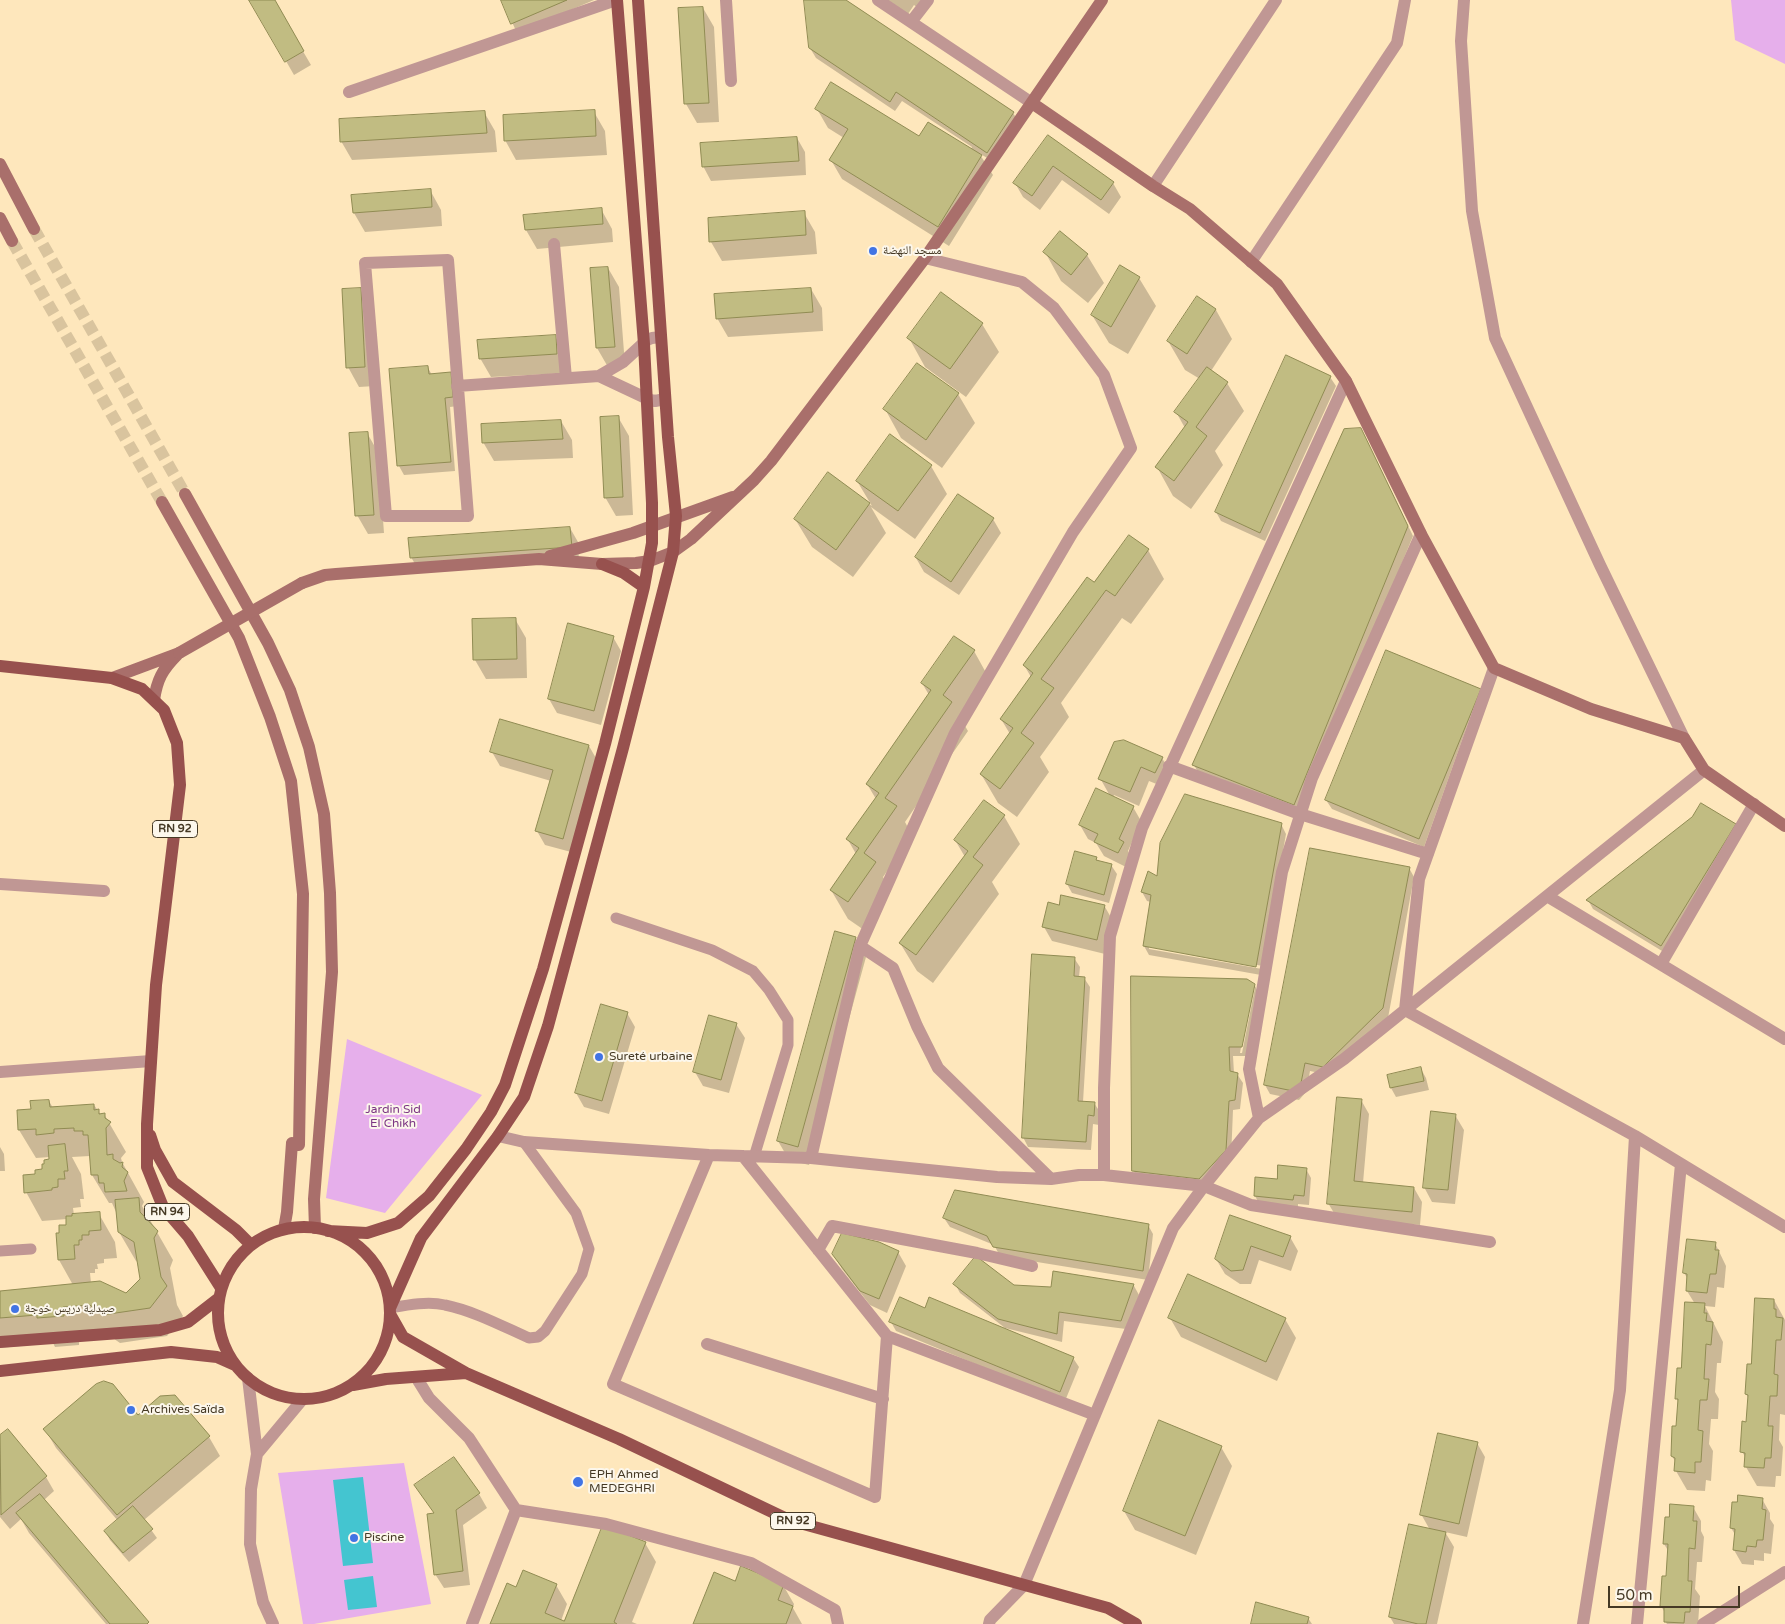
<!DOCTYPE html>
<html>
<head>
<meta charset="utf-8">
<style>
	body { margin:0 }
	#map { position:relative; width:1785px; height:1624px; overflow:hidden; background:#fee7bc; font-family:"Varela Round",sans-serif }
	canvas { display:block }
	.scale { position:absolute; left:1608px; top:1586px; width:132px; height:22px; box-sizing:border-box; border:2px solid #453924; border-top:0; padding-left:6px; font-size:15px; line-height:18px; white-space:nowrap; color:#453924; -webkit-text-stroke:4px #fcf7ec; paint-order:stroke }
</style>
</head>
<body>
<div id="map">
<canvas width="1785" height="1624"></canvas>
<div class="scale">50 m</div>
</div>
<script>
const ctx = document.querySelector('canvas').getContext('2d');
ctx.lineJoin = 'round';
function paint(path, color) { ctx.fillStyle = color; ctx.fill(path, 'evenodd'); }
function trace(path, color, width, dash) { ctx.strokeStyle = color; ctx.lineWidth = width; ctx.lineCap = dash ? 'butt' : 'round'; ctx.setLineDash(dash || []); ctx.stroke(path); }
function label(font, color, halo, rows, align = 'center') {
  ctx.font = font + ' "Varela Round","Noto Naskh Arabic",sans-serif'; ctx.lineWidth = 4; ctx.setLineDash([]); ctx.textBaseline = 'middle'; ctx.strokeStyle = halo; ctx.fillStyle = color; for (const [text, x, y, turn = 0] of rows) {
    ctx.save(); ctx.translate(x, y); ctx.rotate((+turn || 0) * Math.PI / 180); ctx.textAlign = isNaN(turn) ? turn : align; if (halo) ctx.strokeText(text, 0, 0); ctx.fillText(text, 0, 0); ctx.restore();
  }
}
paint(new Path2D(`
	M1731,0H1785V64L1735,40Z
	M347,1039L482,1095L385,1213L326,1198Z
	M404,1463L431,1604L314,1624H303L278,1473Z`), '#e6afeb');
paint(new Path2D(`
	M363,1477L373,1563L343,1566L333,1480Z
	M373,1576L377,1607L348,1610L344,1580Z`), '#44c5d0');
paint(new Path2D(`
	M251,0H273L311,65L294,75Z
	M502,0H594L517,33Z
	M805,0H844L1013,113L1019,122L992,161L979,153L993,175L949,246L842,179L831,160L844,138L828,128L817,109L919,138L971,149L972,147L902,101L895,111L816,58L810,48Z
	M888,0H931L923,12L914,5L908,14Z
	M703,8L714,27L719,122L697,123L686,104Z
	M484,112L495,131L497,152L352,160L341,141Z
	M594,112L605,131L607,155L516,160L505,140Z
	M1048,137L1113,183L1121,197L1109,214L1062,180L1040,210L1023,197L1015,183Z
	M797,138L805,152L806,175L711,181L703,166Z
	M430,190L441,210L442,226L365,232L354,213L353,196Z
	M601,209L612,229L613,242L537,249L526,230L524,216Z
	M804,213L815,232L817,254L722,261L711,242L709,219Z
	M1045,252L1087,255L1104,283L1088,303L1061,281Z
	M608,268L619,287L625,365L608,367L597,348Z
	M1139,278L1156,306L1128,354L1109,343L1092,315Z
	M360,289L371,308L375,386L359,387L348,367Z
	M811,289L822,308L823,331L728,337L717,318Z
	M1197,298L1216,310L1232,339L1211,371L1227,383L1244,411L1215,451L1223,465L1191,509L1173,496L1157,467L1185,428L1176,412L1200,379L1185,370L1168,341Z
	M982,324L999,352L966,397L925,367L909,338Z
	M555,336L566,355L567,373L491,377L480,358Z
	M1286,357L1330,377L1336,386L1265,541L1221,521L1216,512Z
	M917,364L958,394L975,423L942,468L901,438L885,409Z
	M428,368L432,375L451,373L458,406L450,407L455,471L404,475L399,466L390,370Z
	M618,417L629,436L633,515L616,516L605,497Z
	M561,421L572,440L573,458L494,461L483,442Z
	M367,433L378,452L384,533L368,534L357,515Z
	M1366,439L1413,536L1299,813L1199,774L1194,765Z
	M931,466L947,494L915,539L871,507L886,533L853,577L812,547L795,519L828,474L872,506L857,481Z
	M993,519L1001,533L959,595L924,572L916,558Z
	M570,528L578,542L579,561L419,571L411,557Z
	M1148,550L1164,579L1131,624L1122,618L1061,703L1069,717L1040,757L1049,772L1017,817L998,803L981,774L1010,734L1001,719L1031,677L1024,665L1094,584Z
	M515,619L526,638L527,678L486,679L475,660Z
	M613,637L621,651L601,725L557,713L549,699Z
	M974,651L990,680L962,721L968,731L905,822L912,835L883,877L891,891L864,930L848,919L831,890L856,854L848,840L876,799L867,784L929,695L922,683Z
	M1480,690L1424,847L1332,809L1326,800Z
	M589,746L597,760L571,852L545,845L537,831L551,781L500,766L492,752Z
	M1162,758L1170,772L1164,787L1149,781L1139,806L1114,795L1113,798L1133,807L1141,821L1128,851L1131,857L1126,867L1104,856L1096,843L1088,839L1080,825L1110,796L1100,778Z
	M1004,816L1020,844L992,882L999,894L933,983L917,971L900,943L965,857L955,840Z
	M1281,824L1286,834L1261,975L1149,955L1144,946L1151,902L1147,901L1142,892ZM1149,946L1263,966L1262,969L1149,949Z
	M1735,825L1667,954L1593,909L1588,900Z
	M1096,858L1098,862L1111,865L1117,874L1109,903L1072,893L1067,884Z
	M1409,868L1414,877L1388,1018L1329,1075L1310,1071L1306,1092L1299,1100L1270,1094L1265,1085Z
	M1062,897L1105,907L1113,921L1105,954L1052,941L1044,927L1060,906Z
	M855,938L866,957L809,1165L789,1160L778,1141Z
	M1074,958L1080,967L1079,977L1084,978L1090,987L1083,1102L1094,1103L1100,1112L1099,1125L1093,1124L1091,1150L1028,1147L1023,1137Z
	M1254,984L1259,994L1247,1056H1233L1234,1073L1237,1074L1243,1083L1240,1109L1233,1110L1231,1159L1204,1188L1139,1180L1133,1170ZM1252,988H1255L1242,1053H1240Z
	M627,1013L635,1027L609,1114L584,1107L576,1093Z
	M736,1024L745,1038L729,1093L703,1086L695,1072Z
	M1421,1069L1426,1078L1429,1090L1396,1097L1391,1088L1388,1076Z
	M1361,1100L1369,1114L1363,1183L1414,1188L1422,1202L1420,1225L1337,1218L1328,1203Z
	M49,1101L53,1108L94,1105L101,1115L104,1114L126,1152L121,1158L122,1162L144,1202L142,1206L173,1260L170,1268L177,1305L183,1316L167,1336L120,1343L107,1334L79,1336V1345L55,1347L53,1343L0,1348V1292L73,1285L59,1260L61,1234L67,1226V1219L42,1221L26,1192L36,1175L43,1170L51,1160L50,1157L36,1158L19,1130L32,1110ZM90,1156L92,1175L109,1203H112L116,1212L119,1232L136,1261L139,1263L141,1279L126,1295L91,1283L90,1273H95V1269H98L97,1264L104,1263V1259L117,1258L115,1242L99,1214L74,1215L73,1208L81,1207L80,1199H84L81,1174L72,1157Z
	M1455,1115L1464,1130L1455,1204L1432,1202L1424,1187Z
	M0,1147L4,1154L5,1171H0Z
	M1306,1169L1311,1178L1309,1205L1298,1204V1209L1260,1205L1255,1196Z
	M1231,1217L1290,1237L1298,1251L1291,1271L1259,1260L1251,1284H1240L1225,1274L1216,1259Z
	M944,1218L1148,1225L1153,1234L1148,1280L1000,1256L994,1245L950,1227Z
	M1715,1243L1726,1266L1724,1288L1717,1287L1715,1307L1705,1306L1723,1342L1721,1363H1717L1715,1392L1719,1399L1718,1419H1711L1709,1444L1713,1451L1711,1481L1706,1480L1705,1491L1687,1490L1676,1471V1463L1672,1456L1678,1427L1679,1403L1676,1398L1695,1304L1687,1291L1688,1279L1684,1273Z
	M898,1252L906,1266L887,1313L870,1305L842,1269L833,1254Z
	M1054,1273L1134,1286L1139,1295L1126,1329L1064,1321L1062,1342L1005,1328L960,1293L955,1284L1052,1288Z
	M1774,1300L1785,1320V1415L1780,1414L1779,1440L1783,1447L1781,1476H1776L1775,1487L1757,1486L1746,1467V1459L1742,1451L1748,1423L1749,1399L1746,1394L1752,1365Z
	M926,1309L1073,1358L1079,1367L1065,1401L896,1331L891,1322Z
	M1170,1318L1285,1319L1296,1338L1277,1381L1181,1337Z
	M138,1416L209,1437L220,1456L144,1520L157,1538L129,1562L110,1540L105,1531L118,1521L56,1448L45,1429Z
	M7,1431L46,1477L54,1491L44,1500L148,1624H106L29,1533L21,1519L10,1529L0,1517V1437Z
	M1477,1443L1485,1457L1467,1537L1445,1532L1454,1547L1437,1624H1394L1390,1617L1430,1530L1421,1514Z
	M1221,1447L1232,1466L1196,1555L1135,1530L1124,1511Z
	M416,1485L479,1494L487,1508L463,1525L470,1585L444,1588L435,1574V1514Z
	M1762,1499L1770,1513V1519L1774,1525L1771,1554L1764,1553V1561L1754,1560V1565L1742,1564L1734,1550L1736,1536L1731,1528Z
	M1693,1507L1701,1521V1531L1704,1537L1702,1562H1697L1695,1589L1700,1596L1698,1624H1667L1665,1621V1613L1661,1606L1667,1578L1669,1552L1664,1544L1670,1518Z
	M645,1543L656,1562L632,1622L637,1624H492L517,1588L556,1585L567,1604L561,1621L565,1623Z
	M736,1582L783,1585L794,1604L793,1608L802,1624H694Z
	M1308,1618L1312,1624H1252Z`), '#0003');
const building = new Path2D(`
	M249,0H275L304,51L285,62Z
	M501,0H567L511,24Z
	M804,0H846L1014,112L987,153L896,92L890,102L809,48Z
	M703,7L709,103L684,104L678,8Z
	M831,82L919,136L928,122L982,155L938,227L829,160L848,129L815,109Z
	M595,110L596,136L504,141L503,115Z
	M485,111L487,133L340,142L339,119Z
	M1048,135L1114,182L1101,200L1053,166L1032,196L1013,183Z
	M797,137L799,161L702,167L700,143Z
	M431,189L432,207L353,213L351,195Z
	M602,208L603,224L525,230L523,215Z
	M805,211L806,235L709,242L708,218Z
	M1060,231L1088,254L1071,275L1043,252Z
	M1120,265L1140,277L1111,327L1091,315Z
	M608,267L615,347L596,348L590,268Z
	M361,288L365,367L346,368L342,289Z
	M811,288L813,312L716,319L714,294Z
	M941,292L983,323L950,369L907,338Z
	M1197,296L1216,309L1187,354L1167,341Z
	M556,335L557,354L479,359L477,340Z
	M1286,355L1331,376L1260,533L1215,512Z
	M917,363L959,393L926,440L883,409Z
	M428,366L429,374L451,372L453,397L445,398L451,462L397,466L389,369Z
	M1207,367L1228,382L1196,427L1207,436L1174,481L1155,467L1188,422L1174,412Z
	M619,416L623,497L604,498L600,417Z
	M561,420L563,439L482,443L481,424Z
	M1361,428L1408,526L1294,805L1192,765L1344,429Z
	M368,432L374,515L355,516L349,433Z
	M890,434L932,465L898,511L856,481Z
	M828,472L870,503L836,550L794,519Z
	M958,494L994,518L951,582L915,557Z
	M570,527L572,547L410,558L408,538Z
	M1129,535L1149,549L1115,596L1106,590L1041,679L1054,688L1021,733L1034,743L1000,789L980,774L1013,728L1000,719L1033,673L1023,665L1087,577L1094,582Z
	M516,618L517,659L473,660L472,619Z
	M568,623L614,636L594,711L548,699Z
	M954,636L975,650L943,695L952,702L885,798L897,806L864,853L876,862L848,902L830,890L859,848L846,839L879,793L866,784L931,690L921,683Z
	M1386,650L1481,689L1419,839L1325,800Z
	M500,719L589,745L563,839L535,831L553,770L490,752Z
	M1124,740L1163,757L1155,773L1141,767L1130,792L1098,779L1114,742Z
	M1096,788L1134,806L1119,839L1124,842L1118,853L1094,842L1098,834L1079,825Z
	M1185,794L1282,823L1256,967L1143,946L1151,895L1141,892L1148,871L1157,876L1160,843Z
	M984,800L1005,815L973,857L983,865L916,955L899,943L968,851L954,840Z
	M1701,803L1736,824L1661,946L1586,900L1692,817Z
	M1310,848L1410,867L1383,1008L1323,1067L1305,1063L1301,1083L1293,1091L1264,1085Z
	M1075,851L1097,857L1096,860L1112,864L1104,895L1066,884Z
	M1061,895L1105,905L1097,940L1042,927L1048,902L1059,905Z
	M835,931L856,937L798,1147L777,1141Z
	M1032,954L1075,957L1074,976L1085,977L1078,1101L1095,1102L1094,1116L1088,1115L1086,1142L1022,1138Z
	M1131,976L1247,979L1255,984L1242,1047H1229L1230,1071L1238,1073L1235,1100L1229,1101L1226,1150L1199,1179L1132,1171Z
	M601,1004L628,1012L602,1101L575,1093Z
	M709,1015L737,1023L721,1080L693,1072Z
	M1421,1067L1424,1081L1390,1088L1387,1075Z
	M1337,1097L1362,1099L1354,1181L1414,1187L1412,1212L1327,1204Z
	M49,1100L50,1107L94,1104V1110L99,1109V1114L105,1113V1118L111,1122L106,1128L107,1155L113,1154V1159L120,1163L123,1162L122,1167L128,1172L124,1181L127,1191L105,1192L104,1183H99L98,1175H91L88,1135H83V1131H74V1128L54,1129V1133L36,1135V1129L18,1130L17,1110L31,1109L30,1101Z
	M1431,1111L1456,1114L1448,1190L1423,1188Z
	M65,1144L68,1171H64L65,1179H58V1187L52,1188V1190L24,1193L23,1175L35,1174V1170L42,1169V1164H44V1160L49,1159L48,1146Z
	M1278,1165L1307,1168L1304,1196L1294,1195L1293,1200L1254,1196L1255,1177L1277,1179Z
	M955,1190L1149,1224L1143,1271L993,1247L987,1236L943,1218Z
	M139,1198L140,1212L158,1231L154,1238L161,1277L167,1286L150,1308L102,1315L90,1305L63,1307L64,1316L37,1318V1315L0,1318V1291L100,1281L126,1293L140,1279L134,1242L118,1232L115,1200Z
	M100,1212L101,1230L89,1231V1235H82V1240H79V1245H74L75,1259L58,1260L56,1233H59V1225H66V1216H72V1214Z
	M1230,1215L1291,1236L1283,1257L1251,1246L1243,1270L1231,1271L1215,1259Z
	M842,1233L879,1242L899,1251L879,1299L860,1291L832,1254Z
	M1687,1239L1716,1242L1715,1250H1719L1716,1274H1710L1707,1293L1686,1291L1687,1274L1683,1273Z
	M976,1256L1014,1285L1051,1287L1053,1271L1134,1284L1121,1321L1059,1312L1057,1334L998,1319L953,1284Z
	M1188,1274L1286,1318L1266,1362L1168,1318Z
	M900,1297L925,1308L929,1297L1074,1357L1060,1392L889,1322Z
	M1755,1298L1774,1299V1309H1776V1317L1783,1318L1781,1340H1776L1774,1374L1778,1375L1777,1396H1770L1768,1426H1773L1771,1458H1765L1764,1468L1744,1467L1745,1453L1740,1452L1742,1421L1746,1422L1748,1395L1745,1394L1747,1364H1751Z
	M1685,1302L1705,1303L1704,1313H1707L1706,1321L1713,1322L1711,1345L1706,1344L1704,1379H1709L1707,1400H1700L1698,1430L1703,1431L1701,1462H1695V1473L1674,1471L1675,1458L1671,1456L1672,1426H1676L1678,1399H1675L1677,1368H1681Z
	M104,1381L113,1384L138,1415L160,1396L175,1395L210,1436L117,1515L43,1429L96,1384Z
	M1159,1420L1222,1446L1185,1536L1123,1511Z
	M8,1429L47,1476L1,1515L0,1435Z
	M1438,1433L1478,1442L1459,1524L1420,1515Z
	M454,1457L480,1493L456,1510L463,1571L434,1575L427,1514L434,1513L414,1485Z
	M40,1494L149,1622L147,1624H110L16,1513Z
	M1738,1495L1763,1498L1762,1509L1766,1510L1763,1540H1757L1756,1547L1747,1546L1746,1552L1733,1550L1735,1529L1730,1528L1732,1502H1737Z
	M1670,1504L1694,1506L1693,1521H1697L1695,1549L1689,1548L1688,1581H1692L1690,1612H1685L1684,1623L1664,1622V1608L1660,1606L1662,1576H1666L1668,1544H1663L1665,1517H1669Z
	M133,1506L153,1529L123,1553L104,1531Z
	M1409,1524L1446,1532L1426,1624H1418L1389,1617Z
	M603,1525L646,1542L614,1622L617,1624H490L507,1583L516,1587L523,1570L557,1584L545,1613L564,1621Z
	M741,1566L784,1584L778,1600L793,1606L786,1624H693L714,1572L735,1581Z
	M1256,1602L1309,1617L1307,1624H1251Z`);
paint(building, '#c1bc82');
trace(building, '#908b53', 1);
trace(new Path2D(`
	M34,229L185,494
	M12,241L162,502`), '#d9c49e', 12, [12, 6]);
trace(new Path2D(`
	M616,918L712,950L753,971L769,990L788,1020V1045L754,1157
	M0,1251L31,1249
	M390,1308C407,1305 428,1301 445,1305C474,1311 502,1326 529,1338L538,1337L545,1331L582,1274L589,1249L576,1213L524,1142`), '#c09794', 11);
trace(new Path2D(`
	M726,0L731,81
	M878,0L1032,103
	M1464,0L1461,41L1472,211L1495,338L1600,565L1684,738
	M911,22L928,0
	M349,92L616,0
	M1153,186L1276,0
	M554,244L566,378
	M448,260L468,516H386L365,263Z
	M1251,262L1397,43L1405,0
	M599,376L650,400L655,401L665,399
	M457,386L599,376L623,362L647,340L652,338L661,337
	M1494,668L1419,879L1405,1010L1635,1136
	M1169,766L1300,814L1428,854
	M0,884L104,891
	M1547,896L1785,1039
	M860,946L893,968L917,1026L938,1068L1051,1179
	M1661,964L1754,804
	M0,1072L151,1061
	M1259,1118L1249,1069L1282,872L1312,778L1421,534
	M498,1136L524,1142L709,1155L811,1158L997,1177L1051,1179L1079,1175H1104L1204,1186L1251,1205L1490,1242
	M709,1155L613,1384L875,1497L887,1336
	M743,1156L887,1336L1095,1415
	M811,1158L860,946L955,733L1073,532L1131,448L1104,375L1054,308L1022,282L925,258
	M1104,1175V1088L1110,936L1142,828L1346,381
	M818,1250L832,1226L977,1253L1032,1266
	M707,1344L883,1399
	M416,1377L429,1398L469,1438L516,1510L472,1624
	M248,1378L257,1454L251,1489L250,1544L263,1602L273,1624
	M257,1454L302,1400
	M516,1510L606,1524L751,1563L835,1610L838,1624
	M989,1624L990,1620L1024,1585L1173,1228L1204,1186L1259,1118L1344,1059L1704,770
	M1583,1624L1620,1390L1635,1136L1785,1227
	M1637,1624L1681,1164
	M1703,1624L1785,1572`), '#c09794', 12);
trace(new Path2D(`
	M1032,103L1153,186L1190,209L1277,284L1346,381L1421,534L1494,668L1591,709L1684,738L1704,770L1785,826
	M0,164L34,229
	M0,218L12,241
	M185,494L268,643L290,690L309,747L324,814L330,893L332,972L314,1199L315,1228
	M162,502L239,638L270,717L291,781L303,894L299,1145L292,1143L287,1212L284,1229
	M550,556L633,533L733,497
	M302,583L325,575L336,574L539,559L602,564L636,563L650,561L673,552L691,539L754,480L771,461L925,258L1102,0
	M112,678L179,653
	M154,700C157,680 162,670 177,655`), '#a96f6b', 12);
trace(new Path2D(`
	M602,564L624,573L644,587
	M0,666L112,678L142,689L164,710L177,743L180,785L156,985L147,1124V1167L163,1207L188,1236L221,1288
	M150,1135L155,1150L173,1182L236,1230L251,1245
	M218 1313a86 86 0 1 1 172 0a86 86 0 1 1-172 0Z
	M328,1231L367,1233L398,1223L429,1196L466,1149L491,1112L505,1085L543,969L605,744L644,587L652,543V503L644,344L617,0
	M390,1308L421,1238L498,1136L524,1097L548,1026L623,748L673,552L676,516L668,437L638,0
	M390,1314L403,1337L466,1373L619,1439L789,1520L1108,1608L1136,1624
	M0,1342L160,1330L188,1322L219,1298
	M0,1371L171,1352L217,1357L235,1365
	M353,1385L386,1379L466,1373`), '#97514e', 12);
trace(new Path2D(`
	M179,653L302,583`), '#a96f6b', 12);
for (const [x, y, r, color] of [
	[873,251,5,"#4174e4"],
	[599,1057,5,"#4174e4"],
	[15,1309,5,"#4174e4"],
	[131,1410,5,"#4174e4"],
	[578,1482,6,"#4174e4"],
	[354,1538,5,"#4174e4"]
]) { const dot = new Path2D(); dot.arc(x, y, r, 0, 2 * Math.PI); ctx.fillStyle = color; ctx.fill(dot); trace(dot, '#fcf7ec', 2); }
for (const [x, y, w] of [
	[175,829,45],
	[167,1212,45],
	[793,1521,45]
]) { const box = new Path2D(); box.roundRect(x - w / 2, y - 8.5, w, 17, 4); ctx.fillStyle = '#fcf7ec'; ctx.fill(box); trace(box, '#453924', 1); }
label('bold 11px', '#453924', null, [
	["RN 92",175,829],
	["RN 94",167,1212],
	["RN 92",793,1521]
]);
label('12px', '#453924', '#fcf7ec', [
	["مسجد النهضة",883,251],
	["Sureté urbaine",609,1057],
	["صيدلية دريس خوجة",25,1309],
	["Archives Saïda",141,1410],
	["EPH Ahmed",589,1475],
	["MEDEGHRI",589,1489],
	["Piscine",364,1538]
], 'left');
label('12px', '#7b3583', '#fcf7ec', [
	["Jardin Sid",393,1110],
	["El Chikh",393,1124]
]);
</script>
</body>
</html>
